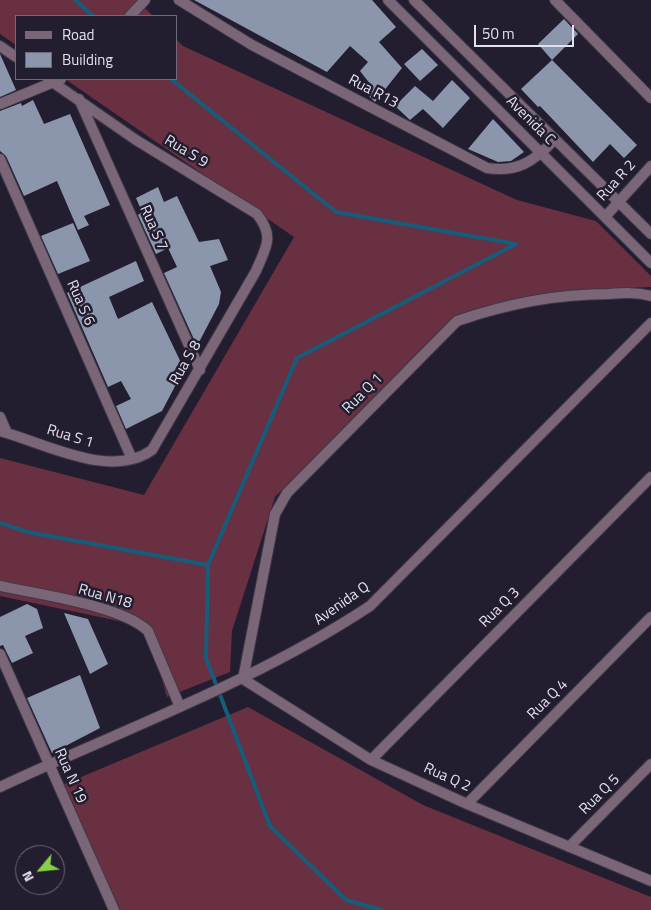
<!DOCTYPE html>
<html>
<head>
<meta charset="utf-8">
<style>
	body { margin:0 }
	#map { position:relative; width:651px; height:910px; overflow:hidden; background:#231d30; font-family:"Titillium Web",sans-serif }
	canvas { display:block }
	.legend { position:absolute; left:15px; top:15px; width:162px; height:65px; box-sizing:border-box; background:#231d30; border:1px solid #706b7c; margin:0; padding:6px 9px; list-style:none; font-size:15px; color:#e4e1ee }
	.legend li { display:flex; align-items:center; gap:10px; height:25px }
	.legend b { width:25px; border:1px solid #706b7c }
	.north { position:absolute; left:15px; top:845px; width:50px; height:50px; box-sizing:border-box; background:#231d30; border:1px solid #706b7c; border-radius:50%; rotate:242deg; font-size:14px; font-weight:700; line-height:20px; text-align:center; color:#e4e1ee }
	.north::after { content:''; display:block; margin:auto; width:18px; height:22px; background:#87cf4a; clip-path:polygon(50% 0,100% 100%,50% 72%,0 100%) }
	.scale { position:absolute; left:474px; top:25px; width:100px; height:22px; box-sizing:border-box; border:2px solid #e4e1ee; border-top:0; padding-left:6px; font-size:15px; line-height:18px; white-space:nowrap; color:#e4e1ee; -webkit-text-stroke:4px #231d30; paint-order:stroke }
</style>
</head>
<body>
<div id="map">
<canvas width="651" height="910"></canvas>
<ul class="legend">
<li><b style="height:6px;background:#7b6678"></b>Road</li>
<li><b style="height:14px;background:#8b96ad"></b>Building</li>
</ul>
<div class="north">N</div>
<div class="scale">50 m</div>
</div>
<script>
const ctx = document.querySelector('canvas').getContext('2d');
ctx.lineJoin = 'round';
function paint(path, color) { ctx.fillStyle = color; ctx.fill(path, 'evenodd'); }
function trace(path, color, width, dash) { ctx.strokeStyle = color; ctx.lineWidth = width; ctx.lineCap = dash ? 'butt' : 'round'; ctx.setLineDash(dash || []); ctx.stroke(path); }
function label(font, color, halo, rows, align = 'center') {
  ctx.font = font + ' "Titillium Web",sans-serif'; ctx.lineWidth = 5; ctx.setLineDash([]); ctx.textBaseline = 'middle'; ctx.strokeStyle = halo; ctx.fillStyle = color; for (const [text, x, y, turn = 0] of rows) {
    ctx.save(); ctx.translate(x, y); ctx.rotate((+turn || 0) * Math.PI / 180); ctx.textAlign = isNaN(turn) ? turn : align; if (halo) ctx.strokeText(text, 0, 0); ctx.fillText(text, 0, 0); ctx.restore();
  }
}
paint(new Path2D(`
	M0,0H137L153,16H16V45L0,34Z
	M176,39L183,46L517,200L596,221L651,276V287C583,290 519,295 454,316L275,497L232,631L230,672L167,697L147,627L0,596V458L144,495L294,237L65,79H176Z
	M248,707L423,805L651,897V910H119L62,785Z`), '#683041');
trace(new Path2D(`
	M75,0L93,16
	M171,79L336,212L516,244
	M0,523L28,532L208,565
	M382,910L346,900L270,826L206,658L208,565L297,358L516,244`), '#155d7b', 4);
paint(new Path2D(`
	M194,0H372L396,27L379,42L402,68L375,102L365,92L371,85L360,71L368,62L350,46L327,72Z
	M564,19L578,34L552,60L538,44Z
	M422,49L438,65L420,81L404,64Z
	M0,54L16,90L0,97Z
	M552,60L637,145L624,158L610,144L593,162L540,106L538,107L521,89Z
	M452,80L470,98L443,128L423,109L410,120L395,106L415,86L433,101Z
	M33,100L44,124L70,114L110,205L84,216L89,225L78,230L57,181L24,196L6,156L0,151V111L21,103L22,106Z
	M493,119L524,152L511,161L498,162L468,149Z
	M158,187L164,202L177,196L199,242L219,239L228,260L210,266L221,292L219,304L197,346L164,273L177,267L168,248L156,254L138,215L142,212L136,198Z
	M73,223L90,261L58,274L41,236Z
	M136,261L144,281L109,297L118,319L152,302L184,369L162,411L126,429L116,406L131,399L121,381L108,387L67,293Z
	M27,604L37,609L43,628L25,636L33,653L12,663L3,645L0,646V617Z
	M64,613L88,619L108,664L90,674Z
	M80,675L100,728L52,753L27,698Z`), '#8b96ad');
const minor = new Path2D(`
	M179,0L252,45L487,168C517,173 535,161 555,139
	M388,0L651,263
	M414,0L651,234
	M555,0L651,98
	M130,16L145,0
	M0,46L16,57
	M79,99L200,370
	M0,104L61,79
	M0,159L132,459
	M605,217L651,166
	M651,296C637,292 623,293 609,294C556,294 506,304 457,321L287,493L275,514L243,679L371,760L467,804L651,881
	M0,417L7,433
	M0,431C45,443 110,480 152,450L256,271C266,247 275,237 257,214L136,140L48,79
	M0,586C37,594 123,606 148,631L180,707
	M0,654L114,910
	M371,760L651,477
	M467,804L651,617
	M569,847L651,764`);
const tertiary = new Path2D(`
	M0,787C124,729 255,682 370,606L651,323`);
trace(minor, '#3e384b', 12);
trace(tertiary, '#3e384b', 12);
trace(minor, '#7b6678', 10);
trace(tertiary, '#7b6678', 10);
label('15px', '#e4e1ee', '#231d30', [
	["Rua R13",373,92,28],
	["Avenida C",530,121,45],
	["Rua S 9",186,152,31],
	["Rua R 2",617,181,-48],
	["Rua S 7",153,228,66],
	["Rua S 6",80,303,66],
	["Rua S 8",186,363,-60],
	["Rua Q 1",363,394,-45],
	["Rua S 1",70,437,17],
	["Rua N18",105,597,16],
	["Avenida Q",342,604,-35],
	["Rua Q 3",500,608,-45],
	["Rua Q 4",548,700,-45],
	["Rua N 19",70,776,66],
	["Rua Q 2",447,778,24],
	["Rua Q 5",600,795,-45]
]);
</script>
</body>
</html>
